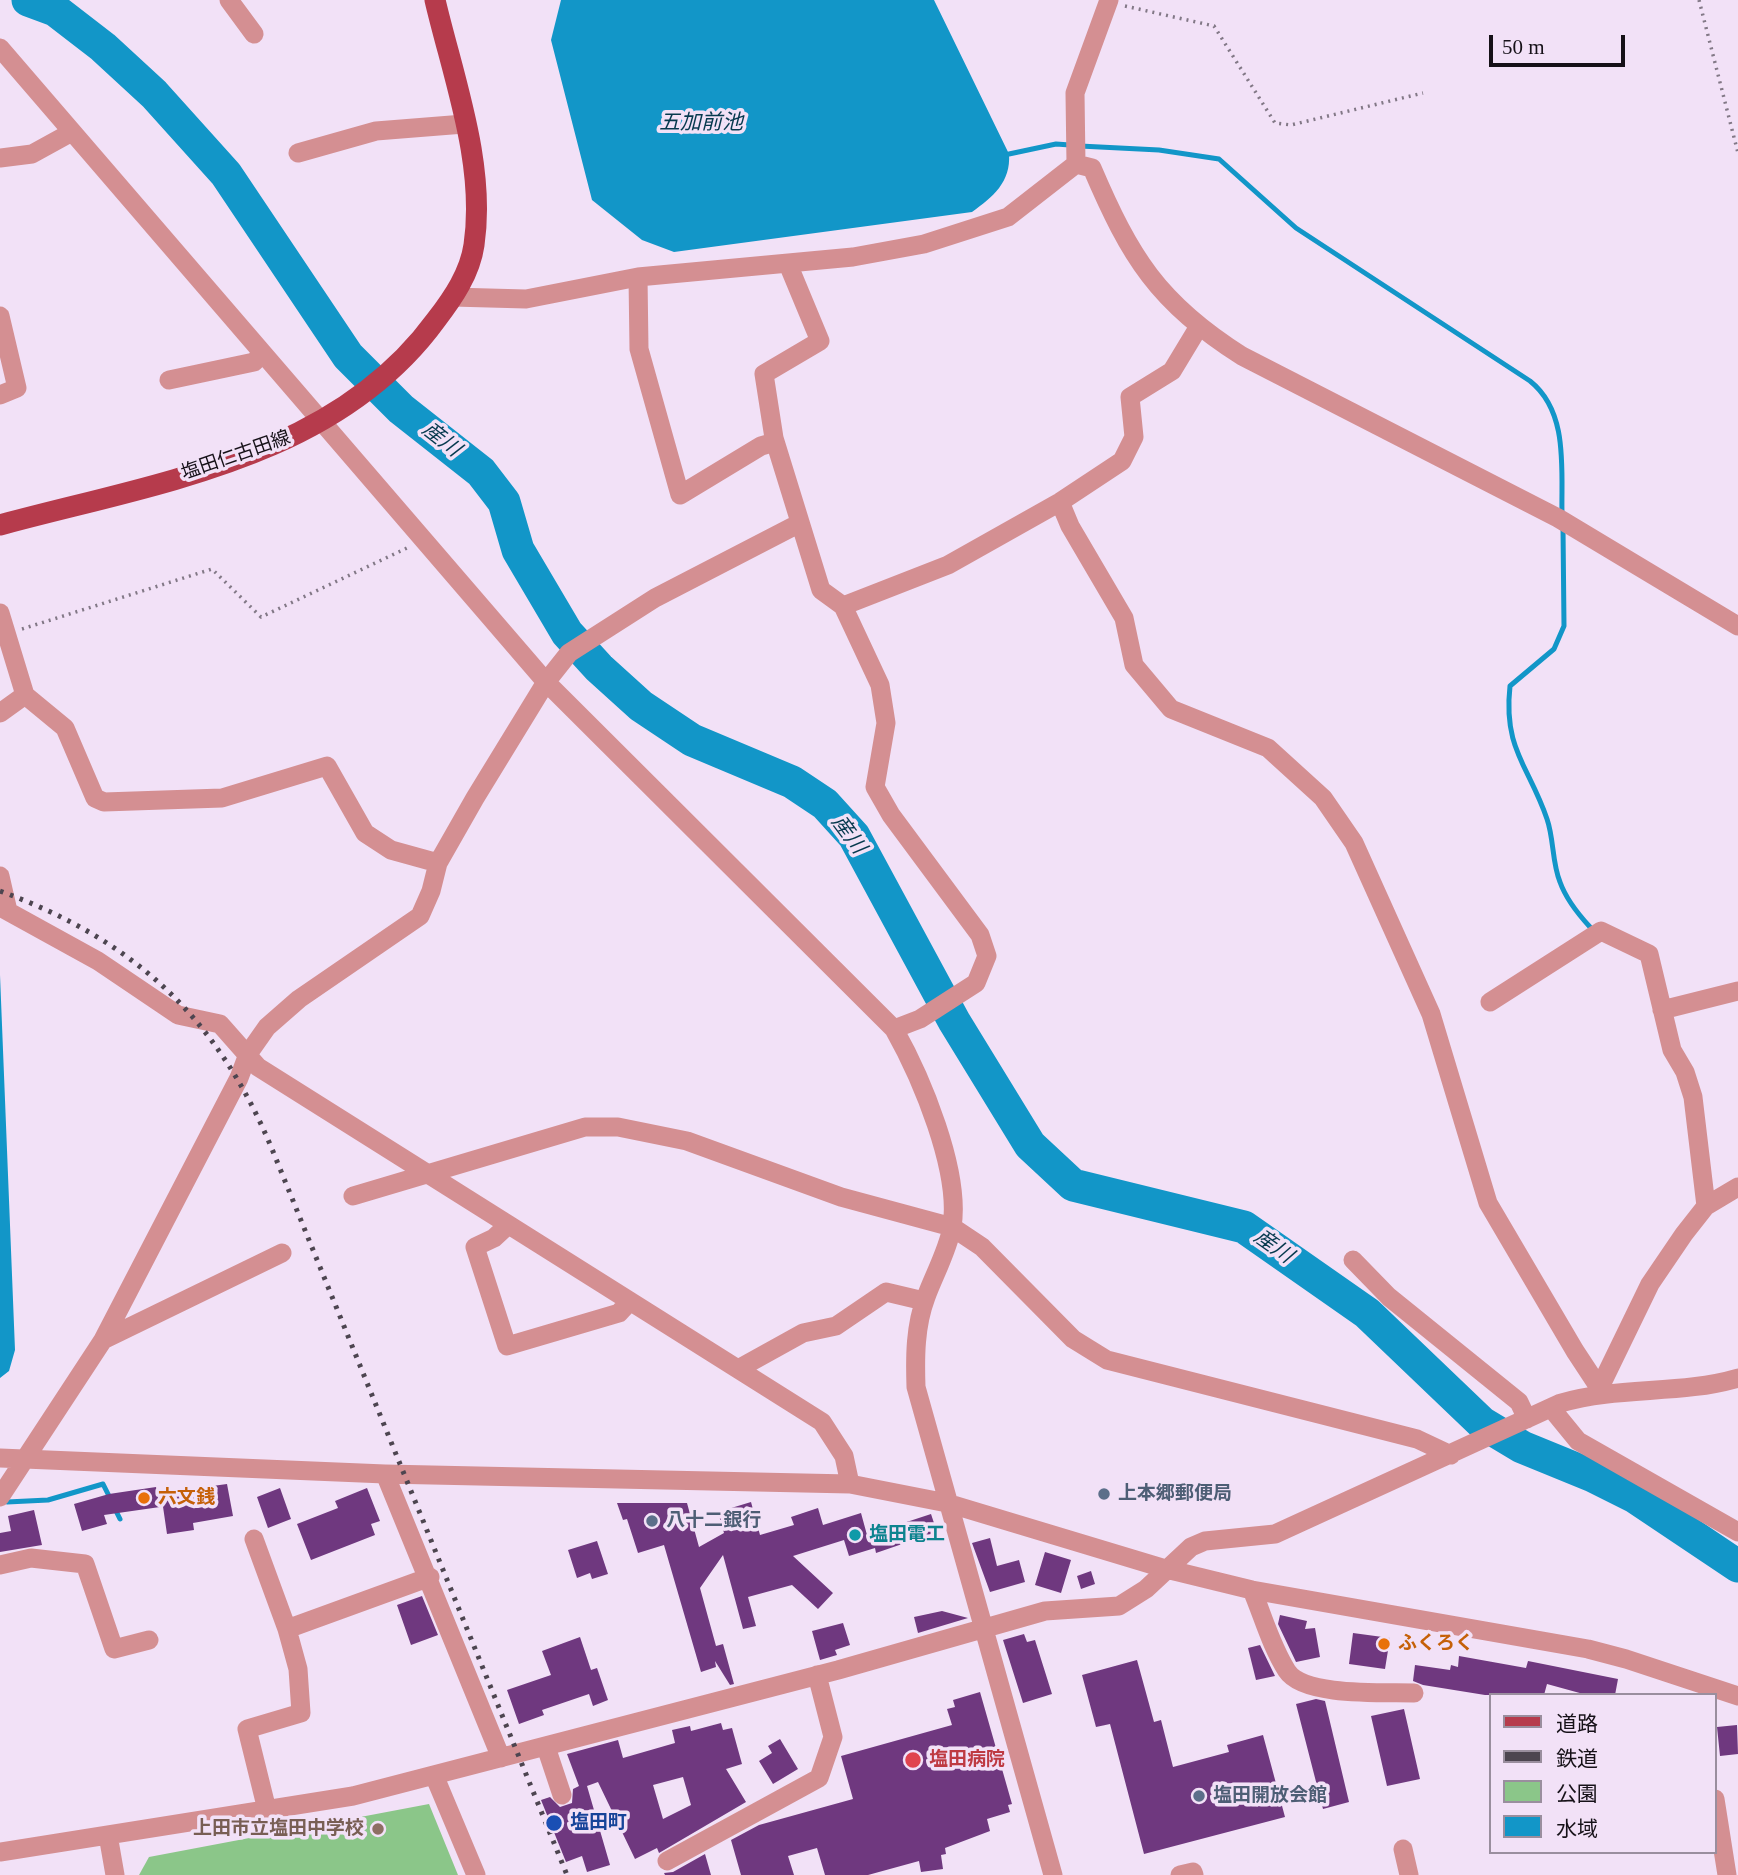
<!DOCTYPE html>
<html>
<head>
<meta charset="utf-8">
<style>
	body { margin:0 }
	#map { position:relative; width:1738px; height:1875px; overflow:hidden; background:#f2e1f7; font-family:"Times New Roman","Noto Sans JP",serif }
	canvas { display:block }
	.legend { position:absolute; left:1489px; top:1693px; width:228px; height:161px; box-sizing:border-box; background:#f2e1f7; border:2px solid #9a8e9e; margin:0; padding:9px 12px; list-style:none; font-size:21px; color:#161118 }
	.legend li { display:flex; align-items:center; gap:14px; height:35px }
	.legend b { width:35px; border:2px solid #9a8e9e }
	.scale { position:absolute; left:1489px; top:35px; width:136px; height:32px; box-sizing:border-box; border:4px solid #161118; border-top:0; padding-left:9px; font-size:21px; line-height:24px; white-space:nowrap; color:#161118; -webkit-text-stroke:5px #f2e1f7; paint-order:stroke }
</style>
</head>
<body>
<div id="map">
<canvas width="1738" height="1875"></canvas>
<ul class="legend">
<li><b style="height:9px;background:#b63b4c"></b>道路</li>
<li><b style="height:9px;background:#4d4550"></b>鉄道</li>
<li><b style="height:19px;background:#8bc689"></b>公園</li>
<li><b style="height:19px;background:#1296c8"></b>水域</li>
</ul>
<div class="scale">50 m</div>
</div>
<script>
const ctx = document.querySelector('canvas').getContext('2d');
ctx.lineJoin = 'round';
function paint(path, color) { ctx.fillStyle = color; ctx.fill(path, 'evenodd'); }
function trace(path, color, width, dash) { ctx.strokeStyle = color; ctx.lineWidth = width; ctx.lineCap = dash ? 'butt' : 'round'; ctx.setLineDash(dash || []); ctx.stroke(path); }
function label(font, color, halo, rows, align = 'center') {
  ctx.font = font + ' "Times New Roman","Noto Sans JP",serif'; ctx.lineWidth = 7; ctx.setLineDash([]); ctx.textBaseline = 'middle'; ctx.strokeStyle = halo; ctx.fillStyle = color; for (const [text, x, y, turn = 0] of rows) {
    ctx.save(); ctx.translate(x, y); ctx.rotate((+turn || 0) * Math.PI / 180); ctx.textAlign = isNaN(turn) ? turn : align; if (halo) ctx.strokeText(text, 0, 0); ctx.fillText(text, 0, 0); ctx.restore();
  }
}
paint(new Path2D(`
	M429,1804L458,1875H139L149,1857Z`), '#8bc689');
paint(new Path2D(`
	M561,0H934L1009,154C1011,182 993,197 972,212L674,252L642,240L592,200L551,40Z
	M0,975L15,1350L9,1371L0,1378Z`), '#1296c8');
trace(new Path2D(`
	M1080,146L1159,150L1219,159L1296,228L1530,381C1569,412 1561,470 1562,514
	M1009,154L1056,144L1070,145
	M1563,528L1564,626L1554,649L1510,686C1503,749 1529,766 1547,819C1554,839 1552,863 1560,882C1566,899 1578,914 1590,927
	M7,1502L48,1500L103,1484L110,1498
	M114,1507L120,1519`), '#1296c8', 5);
trace(new Path2D(`
	M28,0L55,10L103,47L154,94L226,174L348,356L401,409L481,472L504,502L518,550L567,633L599,668L641,706L692,740L792,782L825,804L854,836L954,1021L1030,1145L1073,1185L1244,1227L1367,1313L1482,1423L1522,1447L1593,1476L1635,1497L1738,1566`), '#1296c8', 33);
paint(new Path2D(`
	M227,1484L233,1516L193,1523L194,1530L167,1534L161,1493Z
	M156,1487L160,1507L104,1515L107,1524L82,1531L74,1504L109,1494Z
	M280,1488L291,1519L268,1528L257,1497Z
	M367,1488L380,1521L371,1524L375,1535L311,1560L297,1524L338,1508L335,1501Z
	M751,1502L760,1535L794,1525L791,1517L818,1508L823,1525L861,1513L867,1535L931,1514L937,1532L876,1553L875,1548L849,1556L844,1540L793,1556L833,1593L818,1609L792,1585L748,1597L756,1626L743,1629L723,1555L700,1588L716,1646L723,1644L734,1684L730,1685L715,1661L716,1667L701,1672L664,1545L638,1553L627,1519L623,1520L617,1503H687L699,1547L724,1533L718,1512Z
	M34,1510L42,1545L0,1552V1533L11,1531L8,1516Z
	M990,1538L997,1566L1019,1560L1025,1582L990,1592L972,1543Z
	M597,1541L608,1574L592,1579L590,1573L577,1578L568,1550Z
	M1045,1552L1071,1560L1061,1593L1035,1585Z
	M1091,1571L1095,1584L1081,1589L1077,1576Z
	M422,1596L438,1635L411,1645L397,1605Z
	M942,1611L968,1618L918,1633L914,1617Z
	M1280,1615L1307,1621L1305,1629L1315,1628L1320,1657L1296,1662L1278,1624Z
	M843,1623L850,1645L835,1650L837,1655L820,1660L812,1631Z
	M1353,1633L1390,1638L1385,1669L1349,1664Z
	M1024,1634L1027,1642L1035,1640L1052,1694L1023,1703L1003,1640Z
	M580,1637L591,1670L597,1668L608,1700L593,1706L589,1694L542,1710L544,1715L519,1724L507,1690L551,1675L542,1651Z
	M1260,1645L1275,1676L1256,1680L1248,1648Z
	M1459,1656L1526,1668L1528,1661L1618,1679L1615,1695H1587L1547,1684L1544,1695H1485L1423,1685L1413,1681L1415,1665L1450,1670L1451,1665L1458,1667Z
	M1137,1660L1154,1722L1161,1720L1173,1767L1229,1752L1227,1745L1263,1735L1285,1817L1144,1854L1110,1724L1096,1727L1082,1675Z
	M980,1692L1012,1804L1008,1805L1010,1812L987,1819L990,1831L945,1848L946,1854L941,1855L943,1869L921,1872L919,1861L868,1875H825L817,1848L788,1856L794,1875H741L731,1840L759,1825L853,1799L841,1756L952,1725L947,1709L955,1707L953,1700Z
	M1316,1699L1325,1701L1349,1802L1323,1809L1296,1704Z
	M1404,1709L1420,1779L1387,1786L1371,1716Z
	M721,1723L723,1730L732,1728L742,1764L726,1769L746,1802L659,1853L657,1848L635,1859L598,1782L587,1786L610,1865L587,1872L582,1856L566,1862L541,1800L550,1797L560,1807L572,1803L573,1789L579,1786L567,1754L618,1740L623,1758L675,1743L672,1730L690,1726L691,1731ZM683,1777L691,1805L663,1819L653,1785Z
	M1737,1725L1738,1754L1720,1756L1717,1727Z
	M780,1739L798,1769L773,1784L759,1761L772,1753L768,1746Z
	M705,1854L711,1875H665L664,1873L673,1872Z`), '#6f387f');
trace(new Path2D(`
	M1699,0L1738,153
	M1125,6L1214,26L1275,123L1291,125L1423,93
	M22,629L212,569L261,617L407,548`), '#827886', 3.5, [2, 5]);
trace(new Path2D(`
	M229,0L254,34
	M0,48L546,682L894,1029C921,1077 961,1171 952,1227C948,1250 934,1275 926,1297C915,1326 915,1357 916,1387L1053,1875
	M298,153L376,131L464,124
	M0,158L32,154L72,132
	M1076,164L1092,168C1130,257 1158,303 1242,356L1558,518L1738,626
	M788,264L820,341L764,374L774,438L821,590L843,606L880,685L886,723L875,787L891,815L980,935L987,956L976,983L920,1019L894,1029
	M638,277L639,349L680,495L761,446L775,442
	M452,297L526,299L638,277L853,257L924,244L1008,217L1076,164L1075,93L1109,0
	M0,316L17,388L0,395
	M169,380L254,362L262,354
	M1060,502L1070,526L1124,618L1134,665L1171,709L1268,748L1323,798L1354,843L1431,1014L1488,1203L1575,1351L1602,1392
	M843,606L948,565L1060,502L1122,461L1134,437L1130,397L1172,371L1198,328
	M0,613L25,695L65,728L95,798L104,802L222,798L327,766L365,833L391,850L438,863
	M0,713L25,695
	M0,876L8,911
	M0,907L98,961L178,1015L220,1024L258,1067L822,1422L844,1456L850,1484
	M1490,1002L1601,931L1649,954L1672,1050L1685,1072L1693,1097L1706,1206
	M1662,1010L1738,991
	M353,1196L585,1127H618L687,1141L841,1197L952,1227L982,1247L1073,1339L1107,1360L1417,1439L1451,1455
	M508,1225L494,1238L475,1247L507,1346L619,1313L630,1301
	M1353,1260L1389,1297L1519,1402L1527,1419
	M103,1340L282,1253
	M738,1369L803,1333L836,1326L886,1292L924,1301
	M1600,1387L1650,1284L1684,1234L1706,1206L1738,1187
	M1551,1408L1578,1441L1738,1532
	M0,1458L385,1474L850,1484L947,1503L1166,1569L1252,1590L1588,1649L1626,1659L1738,1696
	M385,1474L501,1758
	M0,1497L103,1340L239,1078L248,1054L267,1027L299,999L420,916L431,891L438,863L475,798L546,682L569,653L655,598L800,523
	M254,1539L287,1629L430,1577
	M0,1565L31,1558L85,1564L114,1649L149,1640
	M1252,1590C1263,1616 1271,1646 1287,1671C1304,1697 1385,1692 1414,1693
	M546,1747L562,1795
	M434,1775L476,1875
	M1715,1799L1727,1875
	M267,1810L247,1729L301,1713L298,1669L287,1629
	M108,1835L115,1875
	M1403,1849L1409,1875
	M0,1852L353,1796L838,1670L1045,1611L1119,1606L1146,1589L1191,1547L1205,1541L1275,1534L1561,1403C1619,1386 1680,1395 1738,1378
	M667,1861L819,1778L833,1737L817,1675
	M1180,1875L1193,1872L1194,1875`), '#d48f92', 19);
trace(new Path2D(`
	M0,525C154,483 335,459 436,320C453,298 470,273 474,245C486,164 453,77 435,0`), '#b63b4c', 21);
trace(new Path2D(`
	M0,891C134,940 217,1017 272,1149L567,1875`), '#4d4550', 5, [3.5, 7]);
for (const [x, y, r, color] of [
	[1104,1494,7,"#5c6f8a"],
	[144,1498,7,"#e8710a"],
	[652,1521,7,"#5c6f8a"],
	[855,1535,7,"#0f9aa8"],
	[1384,1644,7,"#e8710a"],
	[913,1760,9,"#e0444e"],
	[1199,1796,7,"#5c6f8a"],
	[554,1823,9,"#1a4fb4"],
	[378,1829,7,"#8d6e63"]
]) { const dot = new Path2D(); dot.arc(x, y, r, 0, 2 * Math.PI); ctx.fillStyle = color; ctx.fill(dot); trace(dot, '#f2e1f7', 2.5); }
label('19px', '#161118', '#f2e1f7', [
	["塩田仁古田線",236,456,-19]
]);
label('bold 19px', '#4e5e75', '#f2e1f7', [
	["上本郷郵便局",1118,1494],
	["八十二銀行",666,1521],
	["塩田開放会館",1213,1796]
], 'left');
label('bold 19px', '#c56008', '#f2e1f7', [
	["六文銭",158,1498],
	["ふくろく",1398,1644]
], 'left');
label('bold 19px', '#0d838f', '#f2e1f7', [
	["塩田電工",869,1535]
], 'left');
label('bold 19px', '#be3a42', '#f2e1f7', [
	["塩田病院",929,1760]
], 'left');
label('bold 19px', '#164399', '#f2e1f7', [
	["塩田町",570,1823]
], 'left');
label('bold 19px', '#785e54', '#f2e1f7', [
	["上田市立塩田中学校",364,1829]
], 'right');
label('italic 21px', '#06394e', '#f2e1f7', [
	["五加前池",701,123],
	["産川",441,440,38],
	["産川",848,835,53],
	["産川",1273,1247,35]
]);
</script>
</body>
</html>
